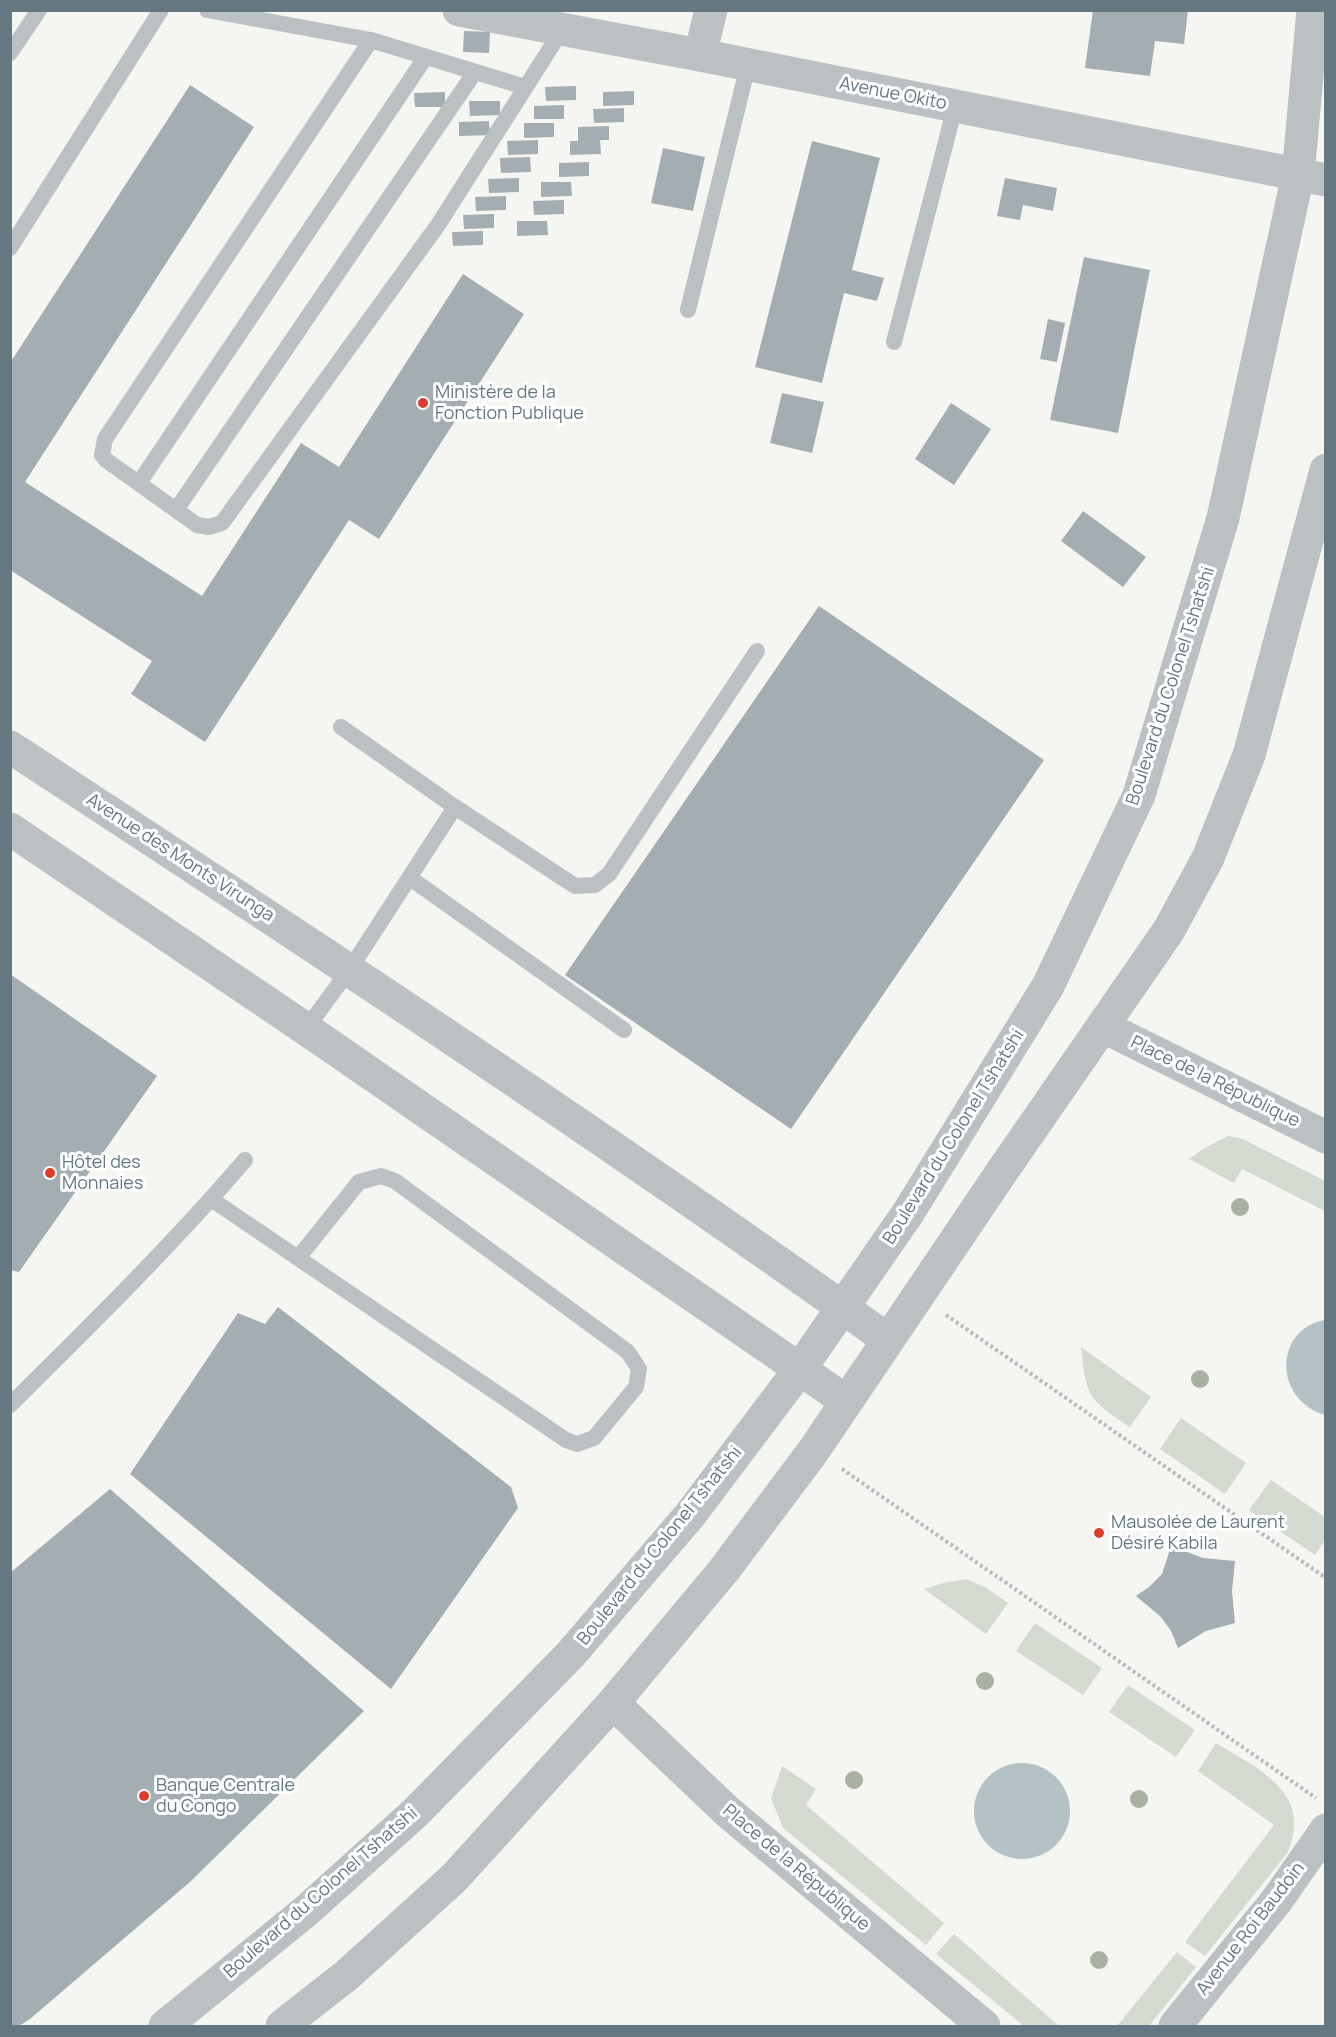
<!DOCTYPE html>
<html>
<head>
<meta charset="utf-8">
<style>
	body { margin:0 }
	#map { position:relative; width:1336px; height:2037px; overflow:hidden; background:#f5f5f1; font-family:Manrope,sans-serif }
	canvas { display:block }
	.frame { position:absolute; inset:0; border:12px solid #657881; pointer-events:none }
</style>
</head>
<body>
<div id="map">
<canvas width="1336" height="2037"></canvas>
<div class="frame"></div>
</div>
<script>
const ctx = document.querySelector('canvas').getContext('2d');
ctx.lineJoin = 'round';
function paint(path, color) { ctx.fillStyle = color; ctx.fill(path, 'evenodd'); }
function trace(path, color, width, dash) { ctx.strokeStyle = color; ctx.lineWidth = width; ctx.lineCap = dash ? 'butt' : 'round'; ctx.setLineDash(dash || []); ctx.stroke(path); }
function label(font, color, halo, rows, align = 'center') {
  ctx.font = font + ' Manrope,sans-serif'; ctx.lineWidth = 6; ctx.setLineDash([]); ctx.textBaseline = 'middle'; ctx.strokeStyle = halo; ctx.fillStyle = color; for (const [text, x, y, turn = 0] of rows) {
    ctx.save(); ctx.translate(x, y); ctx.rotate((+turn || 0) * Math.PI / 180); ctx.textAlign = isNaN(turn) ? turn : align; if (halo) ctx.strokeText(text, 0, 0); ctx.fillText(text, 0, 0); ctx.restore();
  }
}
paint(new Path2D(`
	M1228,1136L1243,1139L1325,1181V1211L1242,1169L1234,1183L1189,1159L1203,1149Z
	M1081,1347L1151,1397L1130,1427C1089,1400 1086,1397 1081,1347Z
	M1181,1418L1246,1463L1225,1494L1160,1449Z
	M1271,1480L1325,1517V1540L1315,1555L1249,1510Z
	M966,1579L985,1587L1008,1603L986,1634L924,1589L943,1583Z
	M1035,1623L1102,1668L1083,1695L1016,1651Z
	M1128,1685L1195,1730L1176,1757L1109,1712Z
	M1216,1743C1258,1769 1313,1792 1288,1852L1205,1956L1185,1942L1274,1825L1198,1771Z
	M782,1766L816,1789L806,1805L944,1923L926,1945L783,1828L771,1798Z
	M954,1934L1059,2026H1024L936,1954Z
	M1177,1952L1196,1967L1149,2026H1117Z`), '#d5dad1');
paint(new Path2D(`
	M1325,1320H1326L1325,1415C1273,1399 1274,1329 1325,1320Z
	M974 1811a48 48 0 1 1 96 0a48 48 0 1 1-96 0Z`), '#b3c2c4');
paint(new Path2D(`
	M1093,10H1188L1184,44L1155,41L1150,76L1085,68Z
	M464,31L490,32L489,53L463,52Z
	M190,85L254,127L25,482L202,596L301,443L339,467L463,274L524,314L379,539L349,520L205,742L131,694L152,661L10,570V363Z
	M576,86V100L546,101L545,87Z
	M634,91V105L603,106V92Z
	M445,92V107H415L414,93Z
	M469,101H500V115L470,116Z
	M564,105V119H534V106Z
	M624,108V122L594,123L593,109Z
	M489,121L490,135L459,136V122Z
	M524,123H554V137L524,138Z
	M609,126V140H600L601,154L570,155V141H578V127Z
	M538,140V154L508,155L507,141Z
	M812,141L880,158L852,270L884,278L877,301L844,293L822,383L755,367Z
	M663,148L705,157L693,211L651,203Z
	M530,157L531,172L501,173L500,158Z
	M589,162V176L559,177V163Z
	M519,178V192L489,193L488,179Z
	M1005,178L1057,188L1053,211L1023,205L1020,220L997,216Z
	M541,182H571L572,196L541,197Z
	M506,196V210L476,211L475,197Z
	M564,200V214L534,215L533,201Z
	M494,214V228L464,229L463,215Z
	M517,221H547L548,235L517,236Z
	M483,231V245L453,246L452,232Z
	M1084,257L1150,270L1118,433L1050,420Z
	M1048,319L1065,323L1057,362L1040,359Z
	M782,393L824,402L812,453L770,443Z
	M951,403L991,429L954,485L915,459Z
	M1083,511L1146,557L1123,587L1061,541Z
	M819,606L1044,760L791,1129L565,975Z
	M10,974L157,1076L19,1272L10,1270Z
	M278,1307L511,1487L518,1508L391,1689L130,1474L238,1313L265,1324Z
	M110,1489L364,1711L191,1881L30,2019L19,2026H10V1573Z
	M1172,1543L1187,1552L1203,1558L1235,1561L1232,1591L1235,1623L1206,1631L1178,1648L1171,1631L1161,1617L1136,1596L1149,1587L1162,1574Z`), '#a4aeb2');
trace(new Path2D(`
	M946,1315L1326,1578
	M842,1469L1316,1798`), '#b8bbbd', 4, [3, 3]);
trace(new Path2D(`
	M207,10L371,40
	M10,53L39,10
	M525,87L371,40L105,439L102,455L106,460L197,525L209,527L222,523L438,225L562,30
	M10,248L161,10
	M688,310L748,65
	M894,342L955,107
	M139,483L425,58
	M176,510L475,72
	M341,727L455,807
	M410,878L624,1030
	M306,1029L350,969L455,807L575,886L595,885L609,874L757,651
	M211,1199L566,1440L577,1444L594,1438L636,1387L639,1369L628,1352L395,1181L381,1176L359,1182L298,1258
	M10,1405C91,1325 171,1246 245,1160`), '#bbc1c3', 16);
trace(new Path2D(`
	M459,10L700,55L1326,180
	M700,55L711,10
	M1104,1027L1326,1137
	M613,1703L728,1812L984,2026
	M1175,2026L1277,1900L1326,1830`), '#bbc1c3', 33);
trace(new Path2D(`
	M10,747C306,941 601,1134 888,1340
	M10,829L306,1029L846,1401
	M165,2026L306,1911L415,1813L570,1655L690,1515L800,1369L908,1213L1048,986L1139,795L1223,518L1298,175L1313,10
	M282,2026L347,1975L454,1878L613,1703L724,1570L814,1450L1003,1170L1169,930L1208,858L1249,755L1326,470`), '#bbc1c3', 33);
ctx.fillStyle = '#a9b1a3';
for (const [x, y] of [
	[1240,1207],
	[1200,1379],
	[985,1681],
	[854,1780],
	[1139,1799],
	[1099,1960]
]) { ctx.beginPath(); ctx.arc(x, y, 9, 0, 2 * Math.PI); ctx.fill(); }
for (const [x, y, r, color] of [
	[423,403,6,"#dd3e2a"],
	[50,1173,6,"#dd3e2a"],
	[1099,1533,6,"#dd3e2a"],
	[144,1796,6,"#dd3e2a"]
]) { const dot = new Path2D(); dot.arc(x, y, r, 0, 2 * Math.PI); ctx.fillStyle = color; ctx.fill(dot); trace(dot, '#fff', 2); }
label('18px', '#657881', '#fff', [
	["Avenue Okito",893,94,11],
	["Boulevard du Colonel Tshatshi",1171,686,-72],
	["Avenue des Monts Virunga",180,858,33],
	["Place de la République",1215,1082,26],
	["Boulevard du Colonel Tshatshi",954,1137,-58],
	["Boulevard du Colonel Tshatshi",660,1546,-51],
	["Place de la République",796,1868,40],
	["Boulevard du Colonel Tshatshi",321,1893,-41],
	["Avenue Roi Baudoin",1251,1929,-52]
]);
label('18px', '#657881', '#fff', [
	["Ministère de la",435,393],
	["Fonction Publique",435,414],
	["Hôtel des",62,1163],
	["Monnaies",62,1184],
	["Mausolée de Laurent",1111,1523],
	["Désiré Kabila",1111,1544],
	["Banque Centrale",156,1786],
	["du Congo",156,1807]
], 'left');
</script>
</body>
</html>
